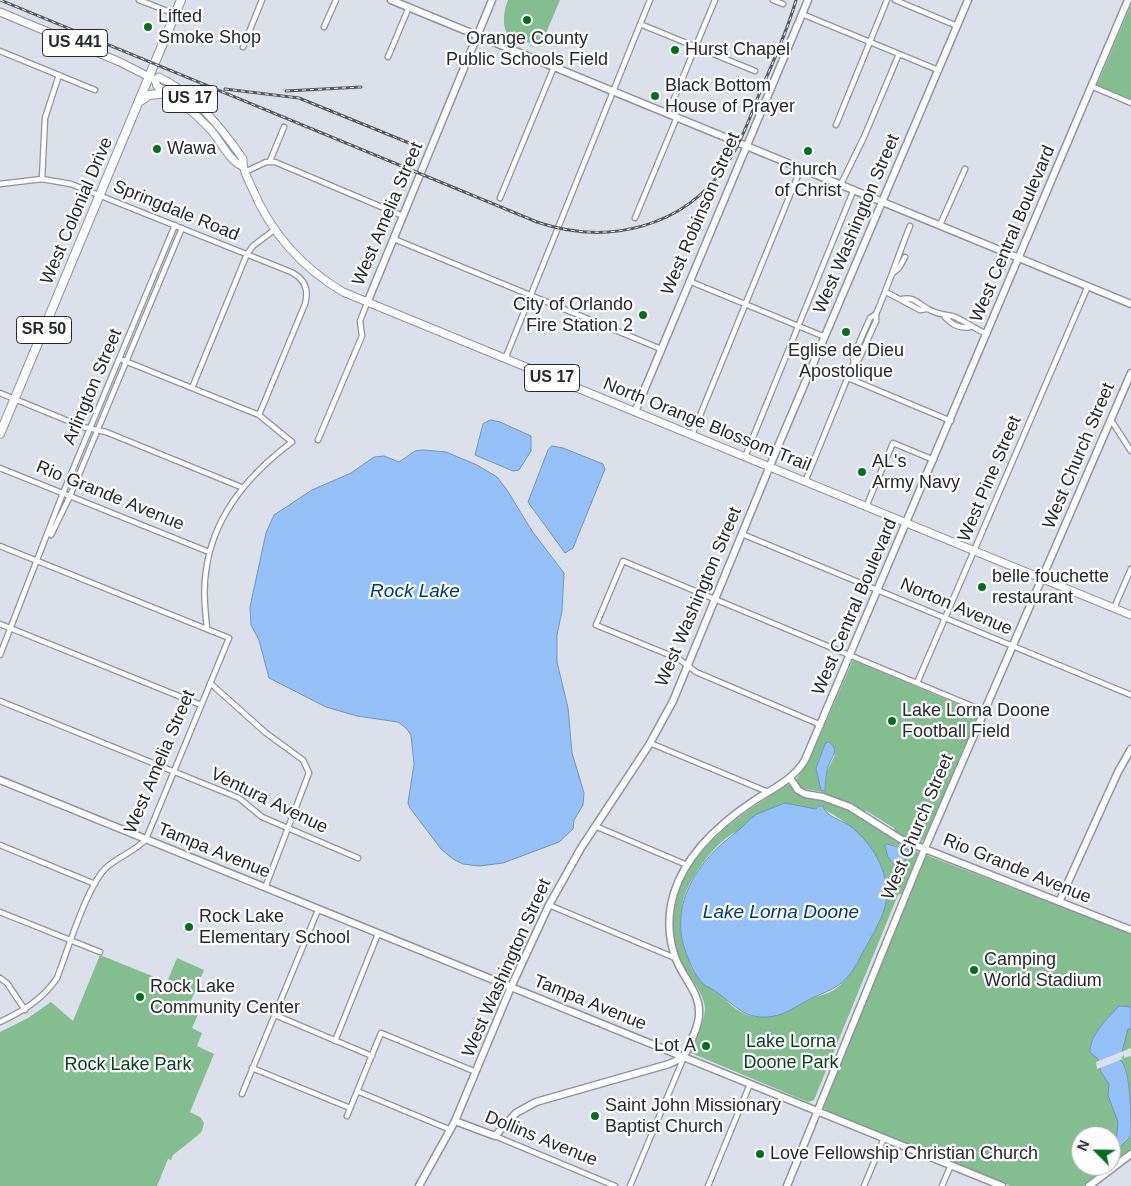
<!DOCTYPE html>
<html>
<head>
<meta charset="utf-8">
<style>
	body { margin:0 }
	#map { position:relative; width:1131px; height:1186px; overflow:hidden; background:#dbe0eb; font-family:Helvetica,sans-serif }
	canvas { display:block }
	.north { position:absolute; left:1071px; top:1126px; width:50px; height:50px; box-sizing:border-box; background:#fff; border:1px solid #a8a9ab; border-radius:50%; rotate:293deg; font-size:14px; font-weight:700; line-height:20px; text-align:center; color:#26282c }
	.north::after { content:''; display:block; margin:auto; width:18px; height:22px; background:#066e1d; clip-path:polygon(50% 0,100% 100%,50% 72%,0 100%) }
</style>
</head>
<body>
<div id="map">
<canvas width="1131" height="1186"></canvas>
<div class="north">N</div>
</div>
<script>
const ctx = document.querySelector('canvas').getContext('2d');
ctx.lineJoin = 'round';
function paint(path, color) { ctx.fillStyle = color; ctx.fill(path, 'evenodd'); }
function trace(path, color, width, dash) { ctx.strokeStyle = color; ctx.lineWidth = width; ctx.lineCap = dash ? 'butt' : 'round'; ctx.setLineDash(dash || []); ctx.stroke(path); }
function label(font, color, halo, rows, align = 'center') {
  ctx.font = font + ' Helvetica,sans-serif'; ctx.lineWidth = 4.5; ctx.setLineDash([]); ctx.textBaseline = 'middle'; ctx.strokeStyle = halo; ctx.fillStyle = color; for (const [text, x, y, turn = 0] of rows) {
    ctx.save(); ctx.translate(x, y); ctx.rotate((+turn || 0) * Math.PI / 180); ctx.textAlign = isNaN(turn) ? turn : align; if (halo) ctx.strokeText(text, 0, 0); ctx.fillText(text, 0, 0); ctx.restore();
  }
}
paint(new Path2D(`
	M508,0H560L540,47L536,45L538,40C506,52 498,25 508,0Z
	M1131,5V100L1097,85Z
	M853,660L979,713L927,834L921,843L896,834L894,828L865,810L866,815L826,797L822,792L800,788L795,781L808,763ZM825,744L835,755L827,771L825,791L821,790L816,768Z
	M790,784L798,793L846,808L916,849L918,853L903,893L898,895L814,1100L808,1102L691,1053C692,1038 705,1025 705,1009C704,988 682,972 677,952C655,871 730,819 790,784ZM818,808C830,810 853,827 861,837C897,875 888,910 864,950C856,963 850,977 838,987C830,994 820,995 810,999C786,1011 764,1027 736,1009C730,1005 726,999 720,994C709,985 700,981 692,969C688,962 689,951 687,943C686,932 682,920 682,909C682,886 714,843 734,833C759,822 792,816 818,808ZM887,844L903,847L900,872L888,857Z
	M926,855L1131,934V1150L1111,1166V1136H1081V1166H1110L1083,1186H1011L830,1113L824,1108L823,1104Z
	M100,955L167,982L177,958L204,970L190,1003L201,1008L192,1028L202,1033L197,1046L214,1054L190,1112L200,1117L204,1123L202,1131L197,1136L173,1155L171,1160L168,1159L157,1186H0V1032L28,1018L51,1002L73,1021Z`), '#83bd90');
const water = new Path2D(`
	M491,420L500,422L531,436V451L519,470L513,471L475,455L483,424Z
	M552,446L563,448L603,464L605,469L573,548L565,553L528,502L548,450Z
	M424,450L446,452L477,465L497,477L507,490L532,531L564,573L562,611L557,635V662L568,708L572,753L584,793L583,805L574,820L573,829L559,842L503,863L479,866L463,864L453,859L441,849L410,808L408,803L414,764L411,735L406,728L398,722L357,716L326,707L269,678L259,640L251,625L250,607L266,533L274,515L312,490L351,473L374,457L384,456L399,462L415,451Z
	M829,742C842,751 828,760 827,771C826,777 825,784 825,791L821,790L816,768L825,744Z
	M785,803L816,809L819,806H823C826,817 842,820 850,826C869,840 885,865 887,890C888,912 873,933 863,952C848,982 841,986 812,998C795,1006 783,1018 763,1017C743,1017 733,1004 718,993C713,989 707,987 702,983C694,974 689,961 685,950C669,903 699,860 734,834C742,828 749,819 757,814C766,810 776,807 785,803Z
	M887,844L909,850L900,872L888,857L885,846Z
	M1119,1006L1131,1007V1029H1128L1120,1060C1131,1067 1131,1119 1131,1136L1120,1147L1116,1146L1118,1122L1108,1095L1109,1084L1101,1072L1098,1059L1090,1052C1090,1034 1108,1018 1119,1006Z`);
paint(water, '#95c1f8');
trace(water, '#7493bb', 1);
paint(new Path2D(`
	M1131,1048V1056L1124,1058V1055L1121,1058L1123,1059L1097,1069L1096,1062Z`), '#dbe0eb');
const street = new Path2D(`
	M139,0L175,14
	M773,0L783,4
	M895,0L957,26
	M802,14L938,70
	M640,24L755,71
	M324,27L336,0
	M243,47L262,0
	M0,51L95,90
	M388,57L409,7
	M1091,86L1131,103
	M668,113L715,0
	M836,125L887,0
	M270,161L284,127
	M245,172L266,162H275L403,216
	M42,179L45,118L59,75
	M0,184L42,179L71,184L291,272C305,279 309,290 305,304L259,415
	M841,184L864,137L899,54
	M500,198L554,67
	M635,218L677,117
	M940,225L965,169
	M394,239L661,349
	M894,272L899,268L905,257
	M689,281L825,337
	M886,292L920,310L926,309
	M902,299C915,296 920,306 930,310C938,314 944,315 952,316C961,318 976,330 987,334
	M876,314V321L859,359L854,362L853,357L870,318Z
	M876,314C889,284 898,256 910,226
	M945,317C951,324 960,329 970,327
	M120,359L259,415L292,442C249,474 213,516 206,571C203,590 205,609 207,628
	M505,359L650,0
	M848,378L951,421
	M192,388L247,254L253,246L274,230
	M0,393L83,427L106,432L241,487
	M1111,420L1131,451
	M692,435L801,168
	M318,440L362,336L360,321L367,303
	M745,457L854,189
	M0,468L209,552
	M805,482L854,362
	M866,507L893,443L934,460
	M742,534L1131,695
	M51,535L70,496L182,228
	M0,546L229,638L146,839C134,853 115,857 103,871C85,893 68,949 57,978C42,1000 23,1011 0,1022
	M1114,608L1131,569
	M0,624L201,705
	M0,655L63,493L175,225
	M210,683L266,733L303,760L309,773L265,888
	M917,683L1088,286
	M0,701L239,798L262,817L358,858
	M821,725L696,672L679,659L596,625L623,561L984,711
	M650,743L768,792
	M595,826L687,865
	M0,845L95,884
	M549,905L675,958
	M0,912L100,952
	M0,978L7,983L25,1010
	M275,1015L372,1056
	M335,1041L378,934
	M252,1068L350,1108
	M357,1091L451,1130
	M242,1094L318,910
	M347,1116L381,1033L476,1072
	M495,1136L615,1186
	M630,1186L684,1057
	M708,1186L750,1084
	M864,1186L884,1138
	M942,1186L951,1165`);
const secondary = new Path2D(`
	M391,0L1131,304
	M367,303L492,0
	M635,412L808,0
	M790,778L798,790L805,794L823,797L850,807L902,840L1131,930
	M0,780L1002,1186
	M1059,902L1118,772L1131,749
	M684,1057C689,1044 700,1026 699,1011C699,997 690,985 683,973C668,949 666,919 674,893C686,854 722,822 755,800C773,789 794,779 805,760L1128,0
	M455,1121L495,1136L516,1113L536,1102L669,1064L684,1057
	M419,1186L455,1121L511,987L549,905L581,848L649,745L673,701L779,444L968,0
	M787,1186L925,848L1131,373
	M1089,1186L1131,1154`);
const primary = new Path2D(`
	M0,12L120,62L155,80L159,77C194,94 221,127 243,159C242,169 248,179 252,188C271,233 301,267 343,292L1131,615
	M155,80L157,86C176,98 193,111 209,128C220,139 228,160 242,166`);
const highway = new Path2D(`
	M139,102L149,95L168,93
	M0,434L181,0`);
trace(street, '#8e939d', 7);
trace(secondary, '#8e939d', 9);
trace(primary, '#8e939d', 9);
trace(highway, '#8e939d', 10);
trace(street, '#fff', 4.5);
trace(secondary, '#fff', 6);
trace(primary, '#fff', 7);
trace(highway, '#fff', 8);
const rail = new Path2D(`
	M0,0L537,222C607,246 684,228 726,165C741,143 750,117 760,92C773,62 787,32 796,0
	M225,89L299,98L414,145
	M286,91L361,87`);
trace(rail, '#575a5f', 3);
trace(rail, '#fff', 1, [4]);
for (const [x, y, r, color] of [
	[527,20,5,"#066e1d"],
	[148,27,5,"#066e1d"],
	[675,50,5,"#066e1d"],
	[655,96,5,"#066e1d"],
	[157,149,5,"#066e1d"],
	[808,151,5,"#066e1d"],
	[643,315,5,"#066e1d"],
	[846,332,5,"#066e1d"],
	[862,472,5,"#066e1d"],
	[982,587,5,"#066e1d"],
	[892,721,5,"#066e1d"],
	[189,927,5,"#066e1d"],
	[974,970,5,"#066e1d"],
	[140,997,5,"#066e1d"],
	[706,1046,5,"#066e1d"],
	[595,1116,5,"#066e1d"],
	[760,1154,5,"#066e1d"]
]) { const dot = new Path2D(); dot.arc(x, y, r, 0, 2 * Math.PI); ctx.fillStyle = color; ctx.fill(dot); trace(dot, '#fff', 2); }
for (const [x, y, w] of [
	[75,43,65],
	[190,99,55],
	[44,330,55],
	[552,378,55]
]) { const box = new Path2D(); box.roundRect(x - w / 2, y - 13.5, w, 27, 4); ctx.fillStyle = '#fff'; ctx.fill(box); trace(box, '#26282c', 1); }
label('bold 16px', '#26282c', null, [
	["US 441",75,43],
	["US 17",190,99],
	["SR 50",44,330],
	["US 17",552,378]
]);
label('18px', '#26282c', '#fff', [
	["Lifted",158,17],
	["Smoke Shop",158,38],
	["Orange County",527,39,"center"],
	["Public Schools Field",527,60,"center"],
	["Hurst Chapel",685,50],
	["Black Bottom",665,86],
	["House of Prayer",665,107],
	["Wawa",167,149],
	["Church",808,170,"center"],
	["of Christ",808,191,"center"],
	["City of Orlando",633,305,"right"],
	["Fire Station 2",633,326,"right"],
	["Eglise de Dieu",846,351,"center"],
	["Apostolique",846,372,"center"],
	["AL's",872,462],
	["Army Navy",872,483],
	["belle fouchette",992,577],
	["restaurant",992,598],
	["Lake Lorna Doone",902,711],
	["Football Field",902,732],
	["Rock Lake",199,917],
	["Elementary School",199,938],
	["Camping",984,960],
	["World Stadium",984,981],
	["Rock Lake",150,987],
	["Community Center",150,1008],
	["Lot A",696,1046,"right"],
	["Saint John Missionary",605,1106],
	["Baptist Church",605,1127],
	["Love Fellowship Christian Church",770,1154]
], 'left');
label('18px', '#26282c', '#fff', [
	["West Colonial Drive",77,211,-67],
	["Springdale Road",176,211,22],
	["West Amelia Street",388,214,-67],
	["West Robinson Street",701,214,-67],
	["West Washington Street",857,224,-67],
	["West Central Boulevard",1013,234,-67],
	["Arlington Street",93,387,-67],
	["North Orange Blossom Trail",707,425,22],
	["West Church Street",1079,456,-67],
	["West Pine Street",990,479,-67],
	["Rio Grande Avenue",110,496,22],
	["West Washington Street",699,597,-67],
	["West Central Boulevard",855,607,-67],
	["Norton Avenue",956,607,23],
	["West Amelia Street",160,762,-67],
	["Ventura Avenue",269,801,26],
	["West Church Street",918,827,-67],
	["Tampa Avenue",214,851,22],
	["Rio Grande Avenue",1017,869,22],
	["West Washington Street",507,968,-66],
	["Tampa Avenue",590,1003,22],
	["Dollins Avenue",541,1139,22]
]);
label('18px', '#04431e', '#fff', [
	["Lake Lorna",791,1042],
	["Doone Park",791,1063],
	["Rock Lake Park",128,1065]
]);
label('italic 19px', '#003a76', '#fff', [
	["Rock Lake",415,592],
	["Lake Lorna Doone",781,913]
]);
</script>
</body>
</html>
